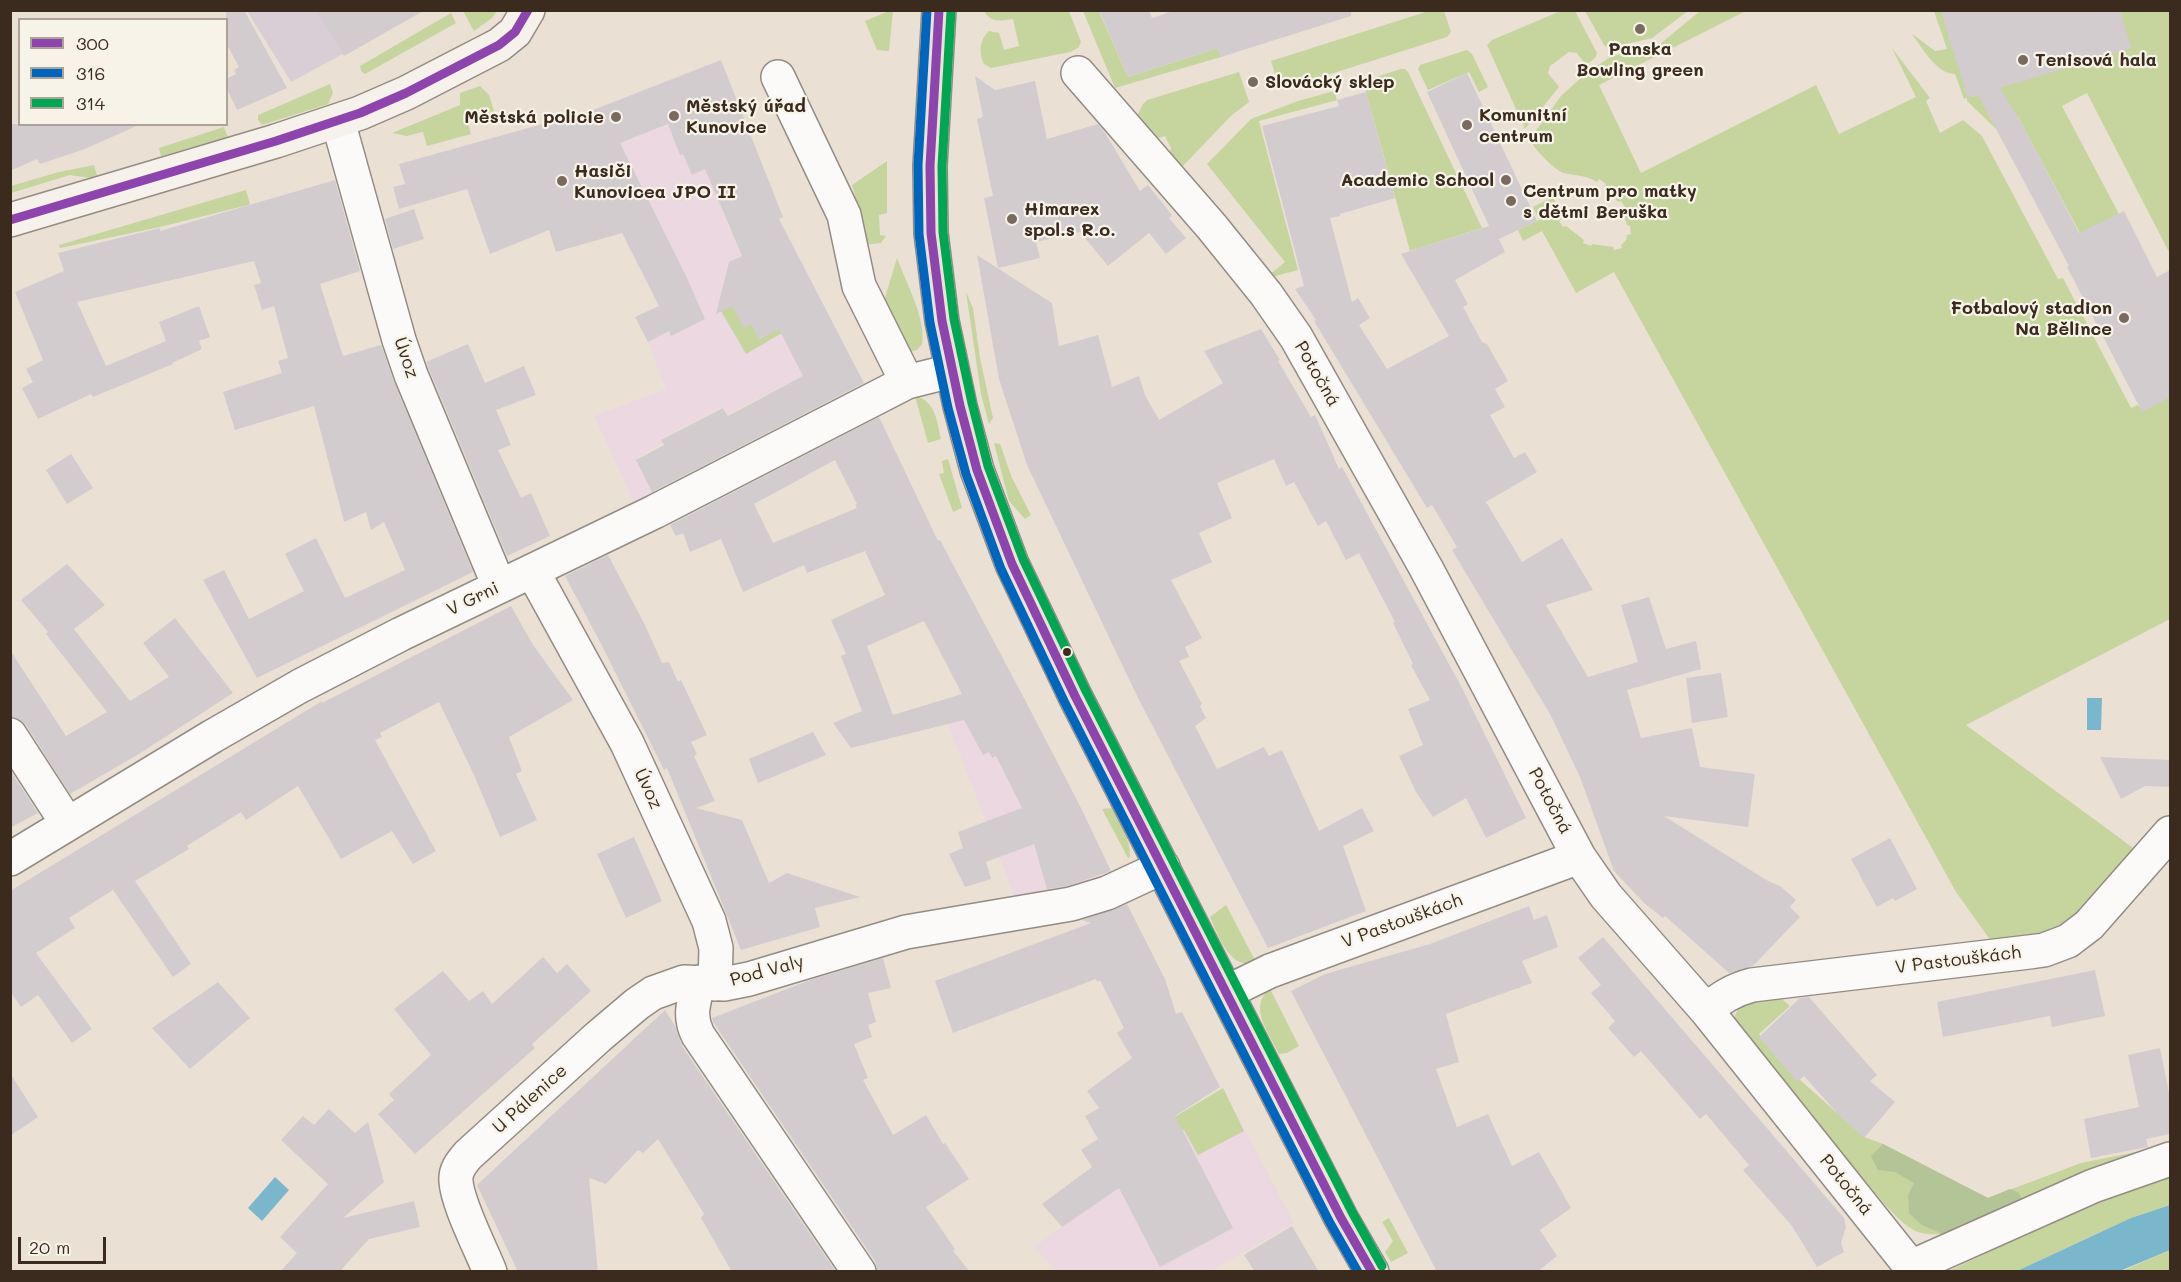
<!DOCTYPE html>
<html>
<head>
<meta charset="utf-8">
<style>
	body { margin:0 }
	#map { position:relative; width:2181px; height:1282px; overflow:hidden; background:#eae1d4; font-family:Mali,sans-serif }
	canvas { display:block }
	.frame { position:absolute; inset:0; border:12px solid #3b2a1e; pointer-events:none }
	.legend { position:absolute; left:18px; top:18px; width:210px; height:108px; box-sizing:border-box; background:#f7f3e8; border:2px solid #aca397; margin:0; padding:8px 10px; list-style:none; font-size:18px; color:#3b2a1e }
	.legend li { display:flex; align-items:center; gap:12px; height:30px }
	.legend b { width:30px; border:2px solid #aca397 }
	.scale { position:absolute; left:18px; top:1237px; width:88px; height:27px; box-sizing:border-box; border:3px solid #3b2a1e; border-top:0; padding-left:8px; font-size:18px; line-height:21px; white-space:nowrap; color:#3b2a1e; -webkit-text-stroke:4px #f7f3e8; paint-order:stroke }
</style>
</head>
<body>
<div id="map">
<canvas width="2181" height="1282"></canvas>
<div class="frame"></div>
<ul class="legend">
<li><b style="height:8px;background:#8e44ad"></b>300</li>
<li><b style="height:8px;background:#0065bd"></b>316</li>
<li><b style="height:8px;background:#00a651"></b>314</li>
</ul>
<div class="scale">20 m</div>
</div>
<script>
const ctx = document.querySelector('canvas').getContext('2d');
ctx.lineJoin = 'round';
function paint(path, color) { ctx.fillStyle = color; ctx.fill(path, 'evenodd'); }
function trace(path, color, width, dash) { ctx.strokeStyle = color; ctx.lineWidth = width; ctx.lineCap = dash ? 'butt' : 'round'; ctx.setLineDash(dash || []); ctx.stroke(path); }
function label(font, color, halo, rows, align = 'center') {
  ctx.font = font + ' Mali,sans-serif'; ctx.lineWidth = 4.5; ctx.setLineDash([]); ctx.textBaseline = 'middle'; ctx.strokeStyle = halo; ctx.fillStyle = color; for (const [text, x, y, turn = 0] of rows) {
    ctx.save(); ctx.translate(x, y); ctx.rotate((+turn || 0) * Math.PI / 180); ctx.textAlign = isNaN(turn) ? turn : align; if (halo) ctx.strokeText(text, 0, 0); ctx.fillText(text, 0, 0); ctx.restore();
  }
}
paint(new Path2D(`
	M669,124L705,169L741,256L727,265L745,298L722,310L746,353L782,333L810,387L801,391L794,380L728,414L723,406L663,438L665,442L637,457L660,498L637,508L594,416L666,389L648,342L669,331L672,336L705,319L633,169L617,144Z
	M1023,697L1112,873L1049,896L1017,902L948,724Z
	M1223,1088L1294,1223L1211,1271H1056L1034,1247L1062,1227Z`), '#ebd8e1');
paint(new Path2D(`
	M407,10L411,17L291,82L247,11Z`), '#d9ced5');
paint(new Path2D(`
	M1432,10L1444,11L1451,32L1447,37L1280,90L1271,61Z
	M1563,10L1575,11L1597,53L1595,58L1586,65L1577,53L1569,52L1550,66L1548,73L1559,87L1525,129L1487,45L1492,40Z
	M463,11H497L492,18L474,31Z
	M889,11H893L889,51L877,50L865,21Z
	M984,11H1069L1081,42L1078,48L1070,52L991,68L984,64C978,53 980,39 989,31L999,33L1004,50L1019,46L1013,19C1000,21 991,23 984,11Z
	M1083,11H1099L1128,77L1218,48L1221,57L1115,88Z
	M1585,11V10L1688,11L1652,38L1609,48L1604,45Z
	M1700,11H1746L1599,85L1641,173L1816,85L1839,134L1916,97L1892,48L1930,98L1926,101L1940,133L1963,120L1982,136L2058,279L2063,278L2131,408L2137,405L2145,410L2170,396V619L1966,725L2140,853L2067,930L1996,948L1956,892L1614,272L1576,293L1542,231L1523,241L1518,230L1539,220L1533,207L1553,197L1562,219L1559,221L1563,227L1566,226L1584,240L1583,243L1591,246L1592,244L1613,247L1614,250L1622,248L1621,245L1626,240L1627,235L1631,234L1630,226L1627,225L1623,211L1626,209L1621,201L1618,202L1605,187L1606,184L1599,179L1597,182C1586,175 1576,176 1564,173C1555,171 1532,147 1530,139L1561,96L1583,76L1610,57L1660,44Z
	M1934,11H2170V254L2087,93L2062,106L2120,216L2091,254L2018,117L1996,129L1967,101V98L1964,99L1955,74C1936,74 1922,47 1911,33L1935,51L1947,49Z
	M451,13L456,23L365,74L361,71L360,66Z
	M1467,50L1472,54L1488,87L1479,92L1469,72L1428,90L1418,69L1420,65Z
	M1401,69H1405L1408,72L1482,228L1410,251L1363,81Z
	M1239,72L1249,102L1232,115L1178,171L1169,156L1171,148L1165,136L1150,140L1136,118L1143,104L1147,100Z
	M330,84L333,93L328,104L262,125L258,120V115Z
	M480,86L489,95L494,111L467,120L471,134L427,146L423,132L407,136L392,133L460,105V93Z
	M1334,91L1337,100L1259,121L1298,270L1272,277L1269,275L1285,262L1207,164L1251,119L1298,101Z
	M224,127L228,137L161,156L159,148Z
	M887,161V213L879,215L880,235L886,236L881,243L865,245L859,209L852,185Z
	M94,165L97,175L90,178L70,175L11,193V186L59,172Z
	M246,190L250,204L248,205L160,227L60,248L59,245Z
	M897,258C905,280 927,321 922,344L917,350L908,352L883,304Z
	M966,292L973,308L980,358L993,418L989,424L981,394Z
	M732,305L771,314L782,333L746,354L721,311Z
	M915,396C936,401 937,422 941,439L928,443Z
	M994,443L1000,444L1012,478L1031,515L1025,519L1009,501Z
	M948,459L962,508L953,512L939,474L944,473L942,461Z
	M1112,808C1120,824 1131,840 1130,857L1128,858L1102,809Z
	M1226,905L1256,962C1230,972 1218,934 1210,917Z
	M1270,989L1299,1046L1287,1053L1279,1054C1270,1035 1247,1006 1270,989Z
	M1779,997L1790,1006L1759,1034L1799,1079L1864,1137L1883,1144L1988,1198L2081,1163L2170,1145L1964,1230C1949,1233 1934,1237 1918,1232C1898,1224 1877,1194 1862,1177C1819,1127 1777,1076 1735,1025L1734,1018L1740,1004Z
	M1223,1088L1244,1131L1198,1155L1184,1130L1111,1167L1093,1166Z
	M2170,1173V1205L2131,1218L2017,1271L1947,1272L2030,1232Z
	M1389,1218L1408,1253L1391,1262L1385,1252L1393,1241L1382,1222Z
	M2170,1250V1271L2120,1272Z`), '#c6d49e');
paint(new Path2D(`
	M1883,1144L1988,1198L2010,1189L2019,1193L2022,1199L2009,1211L1964,1230L1943,1234L1922,1225L1909,1213L1908,1195L1914,1183L1895,1172L1878,1170L1871,1156Z`), '#b3c496');
paint(new Path2D(`
	M2087,698H2102L2101,730H2087Z
	M275,1177L289,1190L262,1221L248,1208Z
	M2170,1205V1250L2120,1271H2017L2131,1218Z`), '#7bb7cc');
paint(new Path2D(`
	M226,10H244L287,88L237,110L226,87V79L236,74L234,70L239,67L226,43Z
	M316,10H425L344,56Z
	M1099,10H1149L1152,18L1176,10H1351V16L1221,57L1218,48L1128,77Z
	M1941,10H2120L2131,48L2000,88L2023,126L2079,233L2124,211L2157,277L2170,270V397L2142,412L2067,267L2069,266L1978,95L1968,98L1952,47L1948,38L1949,37Z
	M721,60L783,217L779,219L864,383L652,492L636,460L664,445L661,440L723,408L728,416L803,376L779,329L759,340L751,324L744,328L732,306L716,314L729,262L742,256L705,169L692,175L683,154L680,155L668,124L620,143L687,278L705,319L671,336L669,331L648,342L635,317L659,306L622,233L556,252L549,230L490,254L467,189L399,209L393,187L405,184L399,164L593,110Z
	M1467,73L1537,221L1499,239L1505,252L1455,280L1468,304L1463,307L1482,342L1487,344L1508,381L1495,389L1505,407L1490,415L1514,458L1525,452L1537,472L1486,502L1522,562L1562,538L1593,590L1546,605L1588,677L1638,662L1621,605L1649,597L1666,649L1696,641L1701,669L1627,690L1641,738L1692,728L1700,767L1755,774L1748,827L1664,816L1768,881L1780,886L1796,900L1790,907L1800,917L1753,966L1729,973L1665,916L1663,918L1644,903L1614,871L1580,777L1550,714L1452,550L1457,547L1432,505L1427,508L1314,321L1316,320L1295,289L1304,286L1262,126L1339,106L1337,100L1366,92L1395,198L1340,214V216L1330,218L1352,302L1358,298L1370,318L1359,325L1387,369L1449,336L1401,254L1489,226L1427,92Z
	M975,76L995,90L1035,81L1047,139L1098,124L1105,133L1140,191L1148,185L1172,215L1169,218L1186,238L1166,254L1149,233L1108,266L1080,232L1036,242L1040,258L998,268L984,198L993,196L977,119L983,117Z
	M10,124H141L85,149L40,164L37,159L10,171Z
	M335,180L360,271L320,284L343,356L381,345L394,382L473,572L257,678L203,580L224,570L249,619L304,591L285,554L316,538L345,598L405,570L384,522L371,530L366,512L344,522L314,406L235,430L223,392L282,373L278,361L288,358L274,306L262,310L254,285L261,283L254,261L77,302L106,366L166,341L159,322L199,306L210,337L199,341L202,349L172,363L173,364L93,397L91,394L38,419L22,388L33,382L26,369L43,360L15,292L64,271L58,253L160,228V231Z
	M414,209L424,239L393,249L385,219Z
	M977,255L1052,303L1059,346L1098,335L1112,387L1139,376L1145,395L1159,420L1223,383L1204,351L1261,329L1280,360L1278,361L1311,417L1315,415L1339,469L1342,467L1462,688L1526,818L1486,838L1466,798L1433,817L1416,792L1399,756L1423,745L1408,709L1430,700L1411,665L1413,664L1393,623L1395,622L1359,553L1346,560L1326,521L1318,526L1294,482L1286,486L1274,459L1217,483L1232,518L1199,533L1212,562L1171,580L1202,638L1185,647L1189,657L1179,661L1202,704L1200,706L1206,718L1195,726L1217,769L1264,747L1269,756L1282,750L1319,831L1362,808L1374,831L1343,846L1366,911L1268,948L1138,698L1027,465L999,379Z
	M468,344L485,383L524,366L536,395L496,410L511,445L498,450L521,498L531,493L550,536L507,556L426,362Z
	M879,417L938,541L940,540L1024,698L1081,808L1111,871L1067,886L1047,889L1034,844L986,862L991,879L965,887L949,854L963,848L958,832L1022,808L996,756L992,758L989,752L983,755L964,720L851,748L833,723L862,711L841,656L846,654L831,620L885,595L865,551L807,573L804,565L743,592L721,539L690,552L683,533L676,536L670,525ZM835,460L857,504L855,505L857,508L773,543L754,504ZM924,621L962,694L893,715L867,646Z
	M71,454L93,488L67,504L46,470Z
	M608,555L645,625L662,663L669,662L678,682L681,680L707,735L691,742L697,754L694,756L715,801L696,808L742,820L769,883L787,873L860,897L815,908L820,927L741,950L667,768L664,770L600,642L565,576Z
	M67,564L105,605L74,629L130,701L169,677L143,643L175,618L233,693L139,754L70,794L26,725L19,719L10,717V650L66,736L107,712L46,634L48,632L21,600Z
	M511,606L533,645L573,700L509,737L522,771L516,774L537,820L500,837L474,775L439,702L380,733L382,737L375,740L436,851L413,864L392,831L341,859L298,786L246,820L241,812L187,846L189,849L135,881L191,964L173,977L113,890L69,918L75,928L36,953L92,1029L72,1043L38,995L21,1007L10,991V891L322,701V703Z
	M1721,673L1728,717L1692,723L1686,678Z
	M813,732L826,755L758,783L749,759Z
	M2100,757L2170,760V787L2145,786L2121,799Z
	M10,770L38,813L10,828Z
	M634,837L662,901L626,918L597,854Z
	M1890,838L1917,889L1895,901L1893,898L1877,907L1851,859Z
	M1127,904L1165,979L1176,1014L1182,1012L1220,1087L1175,1116L1233,1228L1160,1267L1119,1188L1062,1227L1042,1204L1092,1167L1081,1150L1098,1139L1085,1116L1099,1108L1087,1091L1132,1058L1117,1033L1124,1028L1100,980L1097,982L1096,979L953,1033L935,981L1091,923L1082,920Z
	M1529,906L1534,920L1547,915L1558,947L1522,961L1532,983L1446,1014L1459,1062L1436,1069L1457,1127L1488,1114L1512,1166L1539,1152L1571,1208L1540,1230L1557,1256L1537,1272H1437L1291,991L1325,974L1430,944Z
	M1603,937L1844,1218L1846,1227L1841,1243L1844,1252L1817,1267L1792,1226L1743,1170L1749,1165L1706,1114L1700,1119L1641,1051L1634,1057L1608,1028L1615,1021L1591,993L1601,985L1578,958Z
	M543,957L557,973L567,964L591,991L532,1044L535,1048L415,1154L378,1114L394,1100L389,1094L431,1055L394,1009L443,971L469,1001L483,991L492,1004Z
	M883,958L891,988L868,993L876,1022L868,1025L872,1037L854,1044L868,1078L863,1080L893,1135L926,1115L943,1144L945,1143L969,1179L926,1207L955,1249L953,1251L970,1272H878L875,1261L713,1022L712,1018L813,979Z
	M2095,970L2105,1016L2052,1027L2050,1016L1943,1037L1937,1002Z
	M218,982L250,1018L190,1069L152,1028Z
	M1809,997L1877,1075L1870,1081L1895,1102L1864,1138L1839,1115L1804,1076L1797,1082L1759,1037L1800,998Z
	M665,1010L675,1026L682,1046L836,1272H732L701,1218L704,1214L658,1139L643,1153L638,1150L606,1184L589,1178L598,1272H518L477,1185Z
	M2160,1048L2170,1098V1134L2146,1139L2148,1147L2091,1158L2084,1119L2139,1107L2128,1055Z
	M10,1073L38,1117L10,1136Z
	M329,1109L355,1133L368,1122L384,1182L343,1218L414,1201L420,1227L369,1239L339,1272H280L297,1253L280,1237L328,1184L281,1140L303,1116L314,1125Z
	M1292,1226L1319,1272H1255L1244,1255Z`), '#d3ccce');
const minor = new Path2D(`
	M1078,73L1212,227L1266,294L1296,337L1426,568L1579,857L1606,896L1706,1010L1911,1267L2093,1186L2170,1159
	M778,77L844,215L859,286L907,382
	M338,121L399,340L411,375L499,586
	M533,572L627,743L709,921L716,948L715,984
	M10,735L67,823
	M10,859L213,736L300,686L401,634L654,512L907,382L951,371
	M699,982C694,1001 688,1016 698,1035L859,1272
	M1227,992L1270,971L1579,857
	M1706,1010C1721,998 1733,990 1752,985L2029,952L2044,950L2068,941L2089,925L2170,833
	M490,1272C481,1249 457,1203 456,1181C455,1171 461,1163 468,1155L598,1037L637,1004L653,993L684,982L724,984L749,979L906,932L1071,904L1107,893L1163,867`);
const secondary = new Path2D(`
	M10,220L276,141L360,113L406,93L499,45L515,32L528,10`);
const primary = new Path2D(`
	M939,10L930,166L931,233L942,321L960,406L977,470L1012,564L1075,696L1341,1218L1372,1272`);
trace(minor, '#948c84', 36);
trace(secondary, '#948c84', 36);
trace(primary, '#948c84', 36);
trace(minor, '#fcfaf9', 33);
trace(secondary, '#f6f1eb', 33);
trace(primary, '#ece3d7', 33);
trace(new Path2D(`
	M939,10L930,166L931,233L942,321L960,406L977,470L1012,564L1075,696L1341,1218L1372,1272
	M10,220L276,141L360,113L406,93L499,45L515,32L528,10`), '#8e44ad', 9);
trace(new Path2D(`
	M927,10L918,165L919,234L930,323L948,408L966,474L1001,569L1064,701L1330,1223L1358,1272`), '#0065bd', 9);
trace(new Path2D(`
	M951,11L942,166L943,232L954,319L972,403L988,466L1023,559L1086,691L1352,1212L1382,1266`), '#00a651', 9);
for (const [x, y, r, color] of [
	[1640,29,6,"#786a5e"],
	[2023,60,6,"#786a5e"],
	[1253,82,6,"#786a5e"],
	[674,116,6,"#786a5e"],
	[616,117,6,"#786a5e"],
	[1467,125,6,"#786a5e"],
	[1506,180,6,"#786a5e"],
	[562,181,6,"#786a5e"],
	[1511,201,6,"#786a5e"],
	[1012,219,6,"#786a5e"],
	[2124,318,6,"#786a5e"],
	[1067,652,5,"#3b2a1e"]
]) { const dot = new Path2D(); dot.arc(x, y, r, 0, 2 * Math.PI); ctx.fillStyle = color; ctx.fill(dot); trace(dot, '#f7f3e8', 2); }
label('bold 18px', '#3b2a1e', '#f7f3e8', [
	["Panska",1640,49,"center"],
	["Bowling green",1640,70,"center"],
	["Tenisová hala",2035,60],
	["Slovácký sklep",1265,82],
	["Městský úřad",686,106],
	["Kunovice",686,127],
	["Komunitní",1479,115],
	["centrum",1479,136],
	["Městská policie",604,117,"right"],
	["Hasiči",574,171],
	["Kunovicea JPO II",574,192],
	["Academic School",1494,180,"right"],
	["Centrum pro matky",1523,191],
	["s dětmi Beruška",1523,212],
	["Himarex",1024,209],
	["spol.s R.o.",1024,230],
	["Fotbalový stadion",2112,308,"right"],
	["Na Bělince",2112,329,"right"]
], 'left');
label('18px', '#3b2a1e', '#f7f3e8', [
	["Úvoz",406,358,71],
	["Potočná",1317,374,60],
	["V Grni",473,599,-26],
	["Úvoz",648,789,65],
	["Potočná",1550,801,62],
	["V Pastouškách",1402,921,-20],
	["V Pastouškách",1958,960,-7],
	["Pod Valy",767,971,-15],
	["U Pálenice",530,1099,-42],
	["Potočná",1846,1185,51]
]);
</script>
</body>
</html>
